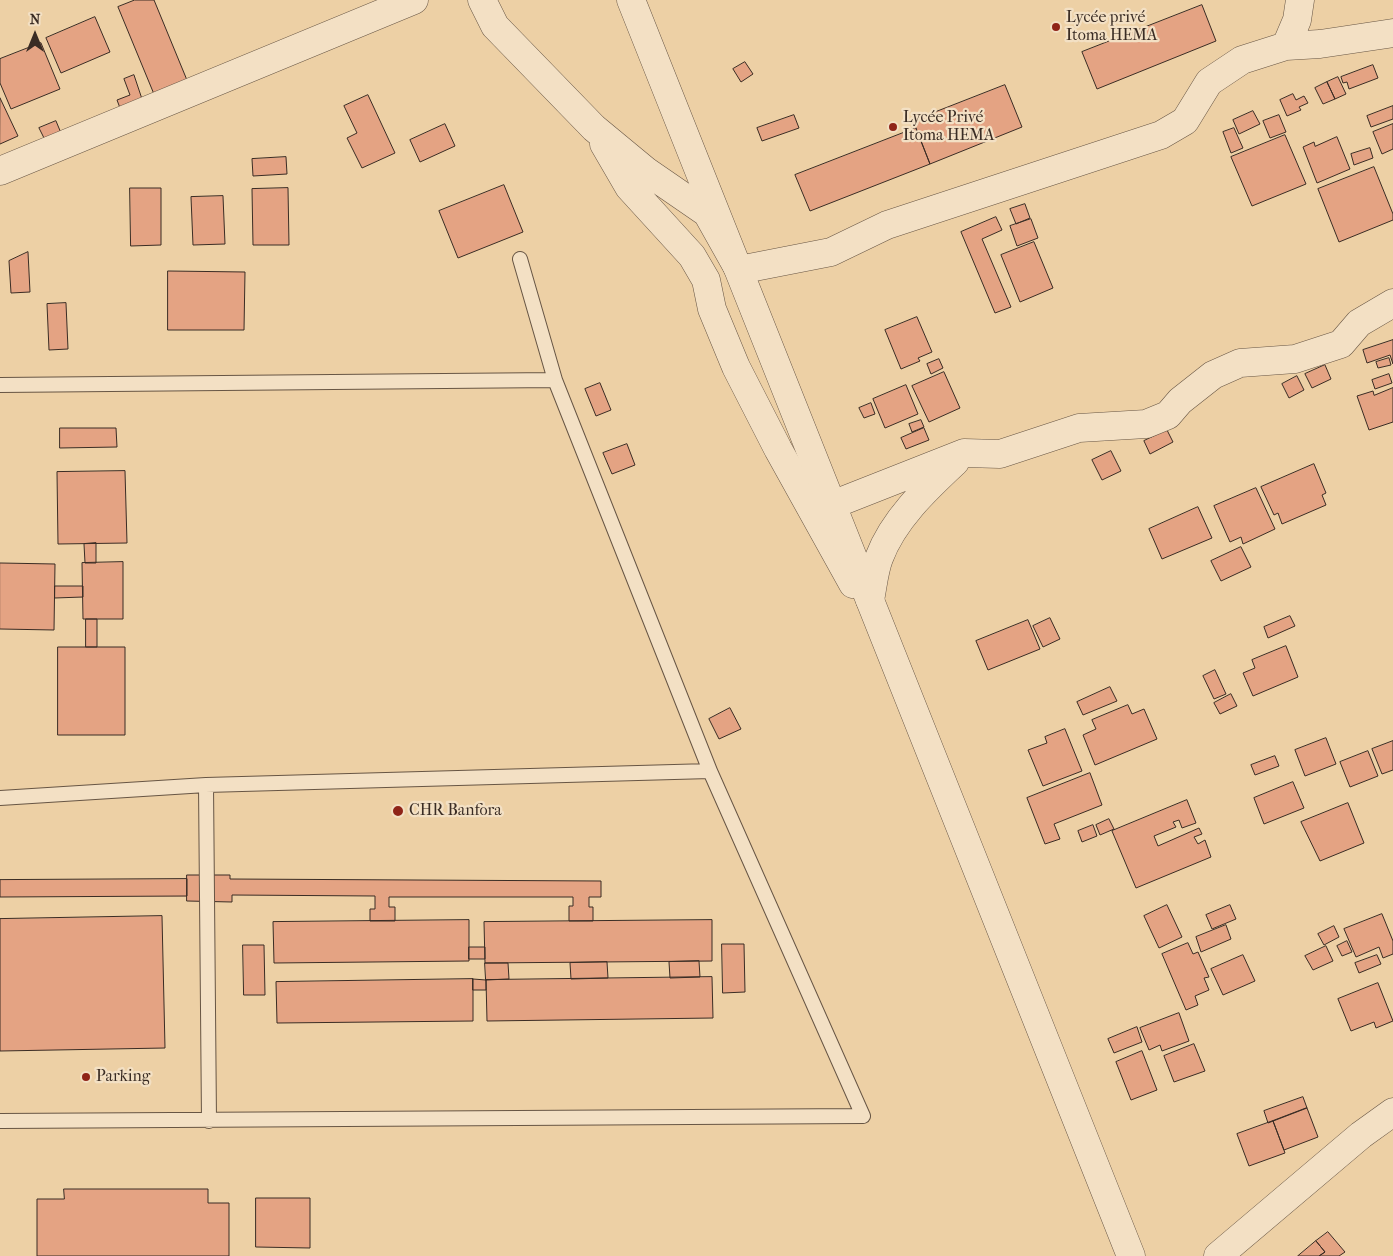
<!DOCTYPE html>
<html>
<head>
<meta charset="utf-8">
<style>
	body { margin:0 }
	#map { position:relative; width:1393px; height:1256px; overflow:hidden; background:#edd0a5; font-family:"IM FELL French Canon",serif }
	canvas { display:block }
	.north { position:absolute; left:10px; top:10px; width:50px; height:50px; -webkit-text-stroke:4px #f3e0c4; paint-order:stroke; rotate:0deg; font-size:14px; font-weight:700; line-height:20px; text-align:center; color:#3a2c24 }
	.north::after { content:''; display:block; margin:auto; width:18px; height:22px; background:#3a2c24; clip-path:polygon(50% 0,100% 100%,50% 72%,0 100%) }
</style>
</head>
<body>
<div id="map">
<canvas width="1393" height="1256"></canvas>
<div class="north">N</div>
</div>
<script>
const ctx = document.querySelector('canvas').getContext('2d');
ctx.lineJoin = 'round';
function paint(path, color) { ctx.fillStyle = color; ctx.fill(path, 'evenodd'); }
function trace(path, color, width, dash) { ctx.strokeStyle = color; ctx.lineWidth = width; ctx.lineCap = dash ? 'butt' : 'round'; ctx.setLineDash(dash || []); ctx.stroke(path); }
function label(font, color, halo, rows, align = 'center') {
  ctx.font = font + ' "IM FELL French Canon",serif'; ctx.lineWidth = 4.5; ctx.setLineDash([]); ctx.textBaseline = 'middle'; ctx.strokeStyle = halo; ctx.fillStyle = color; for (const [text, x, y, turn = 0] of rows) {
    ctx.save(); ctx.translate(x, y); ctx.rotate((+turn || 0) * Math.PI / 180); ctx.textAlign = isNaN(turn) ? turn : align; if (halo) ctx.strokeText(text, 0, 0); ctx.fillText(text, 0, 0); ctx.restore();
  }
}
const building = new Path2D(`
	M135,0H154L189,85L156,99L118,7Z
	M1202,5L1216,41L1097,89L1082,52Z
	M95,17L110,52L61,73L46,38Z
	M41,43L60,89L11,109L0,83V59Z
	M745,62L753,74L741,82L733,69Z
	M1373,65L1378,78L1349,89L1347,82L1343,83L1341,77Z
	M134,75L142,99L120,108L117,100L130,95L124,79Z
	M1338,77L1346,94L1335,99L1327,82Z
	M1327,82L1335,99L1323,104L1315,88Z
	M1005,85L1022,127L930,164L913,121Z
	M1293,94L1296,100L1304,96L1308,103L1299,107L1301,110L1287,116L1280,100Z
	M368,95L395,153L362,168L347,138L357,133L344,106Z
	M0,98L18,136L0,144Z
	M1393,106V119L1371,127L1367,116Z
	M1253,111L1260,124L1239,134L1233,120Z
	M794,115L799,128L762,141L757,128Z
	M1279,115L1286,132L1270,138L1263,121Z
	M56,121L61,133L45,140L39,128Z
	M445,124L455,146L420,162L410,140Z
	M1393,124V149L1382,154L1373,132Z
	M916,128L930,164L810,211L795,175Z
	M1234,128L1243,148L1231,153L1223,132Z
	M1285,135L1306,184L1252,206L1231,157Z
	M1337,137L1350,169L1317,183L1303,147L1314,142L1315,146Z
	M1370,148L1373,158L1354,165L1351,154Z
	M286,157L287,174L253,176L252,159Z
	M1374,167L1393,214V220L1339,242L1318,189Z
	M504,185L523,232L458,258L439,211Z
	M130,188H161V245L131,246Z
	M288,188L289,245H253L252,189Z
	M223,196L225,244L193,245L191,197Z
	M1025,204L1030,218L1016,224L1010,209Z
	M996,217L1002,230L982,239L1011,307L995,313L961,232Z
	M1031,219L1038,238L1017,246L1010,226Z
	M1034,242L1053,288L1020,302L1001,255Z
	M28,252L30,292L11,293L9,261Z
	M168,271L245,272L244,330H168Z
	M66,303L68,349L49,350L47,304Z
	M917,317L932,352L918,358L920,361L901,369L885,330Z
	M1393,340V364L1390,355L1367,363L1363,350Z
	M1389,358L1391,365L1378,368L1376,362Z
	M939,359L943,368L931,374L927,364Z
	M1325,365L1331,379L1312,388L1305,374Z
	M944,372L960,408L929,422L912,386Z
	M1389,374L1392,383L1375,389L1372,380Z
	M1297,376L1304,390L1289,398L1282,384Z
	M600,383L611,410L596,416L585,389Z
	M906,385L918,414L885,428L873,399Z
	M1393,388V422L1369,430L1357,396L1373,391L1374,395Z
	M871,403L875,414L864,418L859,408Z
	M921,420L924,427L912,432L909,424Z
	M60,428H116L117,447L60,448Z
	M924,428L929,440L906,449L901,438Z
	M1167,430L1173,442L1150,454L1144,441Z
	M627,444L635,465L612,474L603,453Z
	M1111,451L1121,471L1102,480L1092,460Z
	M1314,464L1326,493L1322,495L1326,505L1282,524L1278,513L1274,515L1261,487Z
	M125,471L127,543L58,544L57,472Z
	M1256,488L1275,529L1243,544L1241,537L1230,542L1214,506Z
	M1198,507L1212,538L1162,559L1149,529Z
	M96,543V563H85L84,544Z
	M1241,547L1251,567L1221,581L1211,561Z
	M123,562V619H83L82,563Z
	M0,563L55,564L54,630L0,629Z
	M55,586H83V597L55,598Z
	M1290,616L1295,626L1268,638L1264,627Z
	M1050,618L1060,639L1043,647L1033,626Z
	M86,619H97V647H86Z
	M1028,620L1040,649L988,670L976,641Z
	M1286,646L1298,677L1253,696L1243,673L1255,668L1252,660Z
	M58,647H125V735H58Z
	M1215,670L1226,694L1214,699L1203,676Z
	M1110,687L1117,701L1083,715L1077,702Z
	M1231,694L1237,706L1220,714L1214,703Z
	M1128,705L1132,714L1144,709L1157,739L1095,765L1083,735L1096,729L1092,720Z
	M730,708L741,729L719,739L709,719Z
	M1065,729L1082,771L1043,786L1028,750L1047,743L1045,737Z
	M1326,738L1336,764L1305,776L1295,750Z
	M1393,741V770L1382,774L1372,749Z
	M1368,751L1378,776L1350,787L1340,762Z
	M1275,756L1279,766L1255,775L1251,765Z
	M1090,773L1102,805L1054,824L1060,839L1045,844L1027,798Z
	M1293,782L1304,808L1264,824L1254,798Z
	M1187,800L1196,823L1182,828L1179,820L1173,822L1176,827L1154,836L1158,846L1199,828L1202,834L1194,837L1198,844L1205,840L1211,857L1136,888L1112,831Z
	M1348,803L1364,843L1320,861L1301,822Z
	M1109,819L1114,829L1100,835L1096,825Z
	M1093,825L1097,836L1082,842L1078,831Z
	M187,875H230V879L601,881V897H589V907H593V921H569V906H573V897H389V907H395V921H370V909H375V896L232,895V902L187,901Z
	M187,879V896L0,897V880Z
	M1167,905L1182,937L1159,948L1144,916Z
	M1230,905L1236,919L1212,929L1206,915Z
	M1382,914L1393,941V954L1383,958L1379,947L1356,957L1344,929Z
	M162,916L165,1048L0,1051V919Z
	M469,920V961L274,963L273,922Z
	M712,920V961L485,963L484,922Z
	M1226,925L1231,939L1201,952L1196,937Z
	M1334,926L1339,937L1324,945L1318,934Z
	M1347,941L1352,952L1342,956L1337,946Z
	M1188,943L1193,954L1198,952L1209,977L1204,978L1209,990L1195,996L1198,1005L1186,1010L1162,954Z
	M722,944H744L745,992L723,993Z
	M243,945H264L265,995H244Z
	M1326,946L1333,961L1313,970L1305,956Z
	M469,947H485V959H469Z
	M1243,955L1255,981L1223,995L1211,969Z
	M1377,955L1381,964L1359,973L1355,963Z
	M699,961L700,977L670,978L669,962Z
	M607,962L608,978L571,979L570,963Z
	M485,963H508L509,979L486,980Z
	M712,977L713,1018L487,1021L486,980Z
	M473,979V1021L277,1023L276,982Z
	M473,979L486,980V990H473Z
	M1378,983L1393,1021L1376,1028L1374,1022L1351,1031L1338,999Z
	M1179,1013L1189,1041L1162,1051L1160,1045L1149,1050L1140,1028Z
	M1137,1027L1142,1042L1114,1053L1108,1039Z
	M1194,1044L1205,1071L1174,1082L1164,1056Z
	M1142,1051L1157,1090L1131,1100L1116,1062Z
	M1303,1097L1307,1108L1268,1123L1264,1111Z
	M1307,1108L1318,1137L1284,1150L1273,1121Z
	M1273,1121L1285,1153L1249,1166L1237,1134Z
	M64,1189H208V1203H229V1256H37V1199H64Z
	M256,1198H310V1248L256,1247Z
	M1328,1232L1345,1252L1339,1256H1319L1325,1252L1316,1241Z
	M1316,1241L1325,1252L1319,1256H1298Z`);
paint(building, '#e4a383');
trace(building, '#3a2c24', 1);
const service = new Path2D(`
	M520,259L555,380
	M0,385L555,380L710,771L863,1116L0,1121
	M206,785L209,1121
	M0,798L206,785L710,771`);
const minor = new Path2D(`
	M482,0L495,26L594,128L646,171L707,213L739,270L831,252L887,225L1161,135L1185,121L1209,82L1242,60L1286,46L1320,44L1393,33
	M1286,46L1297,20L1300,0
	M604,144L629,187L692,256L706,280L712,309L736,367L778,449L853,584
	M0,171L414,0
	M832,505L964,453L1000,454L1079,428L1146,424L1168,415L1180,401L1213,375L1240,363L1295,359L1341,344L1359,323L1393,303
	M870,600C873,586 874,571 879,558C893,520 926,489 955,462
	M1218,1256L1361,1135L1393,1112`);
const tertiary = new Path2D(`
	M631,0L1131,1256`);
trace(service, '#675544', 16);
trace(minor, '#675544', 29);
trace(tertiary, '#675544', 29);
trace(service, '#f3e0c4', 14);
trace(minor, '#f3e0c4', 28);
trace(tertiary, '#f3e0c4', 28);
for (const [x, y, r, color] of [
	[1056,27,5,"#8f2418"],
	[893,127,5,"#8f2418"],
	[398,811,6,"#8f2418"],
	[86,1077,5,"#8f2418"]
]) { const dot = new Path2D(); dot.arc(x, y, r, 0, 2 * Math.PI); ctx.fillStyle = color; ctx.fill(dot); trace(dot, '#f3e0c4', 2); }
label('16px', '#3a2c24', '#f3e0c4', [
	["Lycée privé",1066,18],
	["Itoma HEMA",1066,36],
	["Lycée Privé",903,118],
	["Itoma HEMA",903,136],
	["CHR Banfora",409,811],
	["Parking",96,1077]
], 'left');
</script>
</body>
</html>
